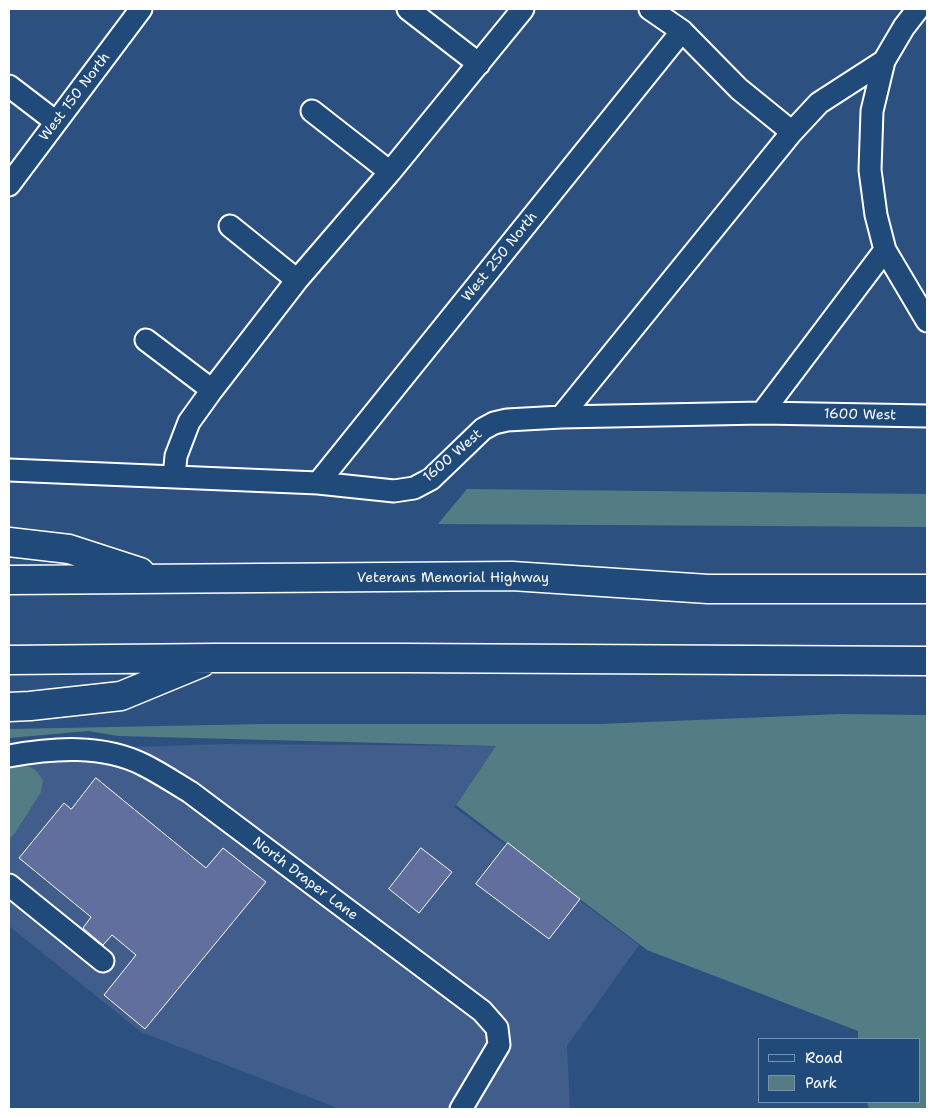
<!DOCTYPE html>
<html>
<head>
<meta charset="utf-8">
<style>
	body { margin:0 }
	#map { position:relative; width:936px; height:1118px; overflow:hidden; background:#2c5181; font-family:"Shantell Sans",sans-serif }
	canvas { display:block }
	.frame { position:absolute; inset:0; border:10px solid #fff; pointer-events:none }
	.legend { position:absolute; left:758px; top:1038px; width:162px; height:65px; box-sizing:border-box; background:#1f4a7a; border:1px solid #7992af; margin:0; padding:6px 9px; list-style:none; font-size:15px; color:#fff }
	.legend li { display:flex; align-items:center; gap:10px; height:25px }
	.legend b { width:25px; border:1px solid #7992af }
</style>
</head>
<body>
<div id="map">
<canvas width="936" height="1118"></canvas>
<div class="frame"></div>
<ul class="legend">
<li><b style="height:6px;background:#1f4a7a"></b>Road</li>
<li><b style="height:14px;background:#537c84"></b>Park</li>
</ul>
</div>
<script>
const ctx = document.querySelector('canvas').getContext('2d');
ctx.lineJoin = 'round';
function paint(path, color) { ctx.fillStyle = color; ctx.fill(path, 'evenodd'); }
function trace(path, color, width, dash) { ctx.strokeStyle = color; ctx.lineWidth = width; ctx.lineCap = dash ? 'butt' : 'round'; ctx.setLineDash(dash || []); ctx.stroke(path); }
function label(font, color, halo, rows, align = 'center') {
  ctx.font = font + ' "Shantell Sans",sans-serif'; ctx.lineWidth = 4; ctx.setLineDash([]); ctx.textBaseline = 'middle'; ctx.strokeStyle = halo; ctx.fillStyle = color; for (const [text, x, y, turn = 0] of rows) {
    ctx.save(); ctx.translate(x, y); ctx.rotate((+turn || 0) * Math.PI / 180); ctx.textAlign = isNaN(turn) ? turn : align; if (halo) ctx.strokeText(text, 0, 0); ctx.fillText(text, 0, 0); ctx.restore();
  }
}
paint(new Path2D(`
	M225,744L497,746L454,807L639,945L567,1046L570,1109H340L141,1032L9,926V756L71,749Z`), '#405d8b');
paint(new Path2D(`
	M467,489L927,494V527L438,524Z
	M840,714L927,715V1109H869L867,1102H920V1039H858V1031L647,950L456,805L496,746L118,736L88,731L9,738V729L264,724H600Z
	M22,766C35,767 36,770 43,780L41,792L15,833L9,839V768Z`), '#537c84');
const building = new Path2D(`
	M96,778L206,868L223,848L266,882L145,1029L104,995L136,955L112,935L103,945L83,928L91,917L19,858L64,803L71,809Z
	M508,843L580,899L549,939L476,884Z
	M421,848L452,872L419,913L389,889Z`);
paint(building, '#606f9d');
trace(building, '#fff', 1);
const minor = new Path2D(`
	M408,9L479,64
	M650,9L682,31L739,89L792,132
	M884,61L872,111L870,170L876,215L885,250L927,321
	M9,86L56,122
	M312,111L390,172
	M9,185L141,9
	M230,226L297,280
	M146,340L212,390
	M762,413L885,250
	M561,417L792,132L819,103L884,61L904,27L918,9
	M9,470L318,483L394,491L414,488L431,479L483,429L494,423L507,420L561,417L762,413L927,416
	M174,477L176,456L189,422L212,390L297,280L390,172L523,9
	M318,483L682,31
	M9,756C53,748 103,744 144,765C160,773 175,783 190,792L482,1011L497,1028L499,1045L461,1109
	M9,885L103,961`);
const highway = new Path2D(`
	M9,542L69,549L140,572
	M9,580L512,576L708,589H927
	M9,660L214,658H403L927,661
	M9,707L30,706L121,696L201,663`);
trace(minor, '#fff', 25);
trace(highway, '#fff', 31);
trace(minor, '#1f4a7a', 21);
trace(highway, '#1f4a7a', 28);
label('14px', '#fff', '#1f4a7a', [
	["West 150 North",75,97,-53],
	["West 250 North",500,257,-51],
	["1600 West",860,415,1],
	["1600 West",453,456,-41],
	["Veterans Memorial Highway",453,578],
	["North Draper Lane",305,879,37]
]);
</script>
</body>
</html>
